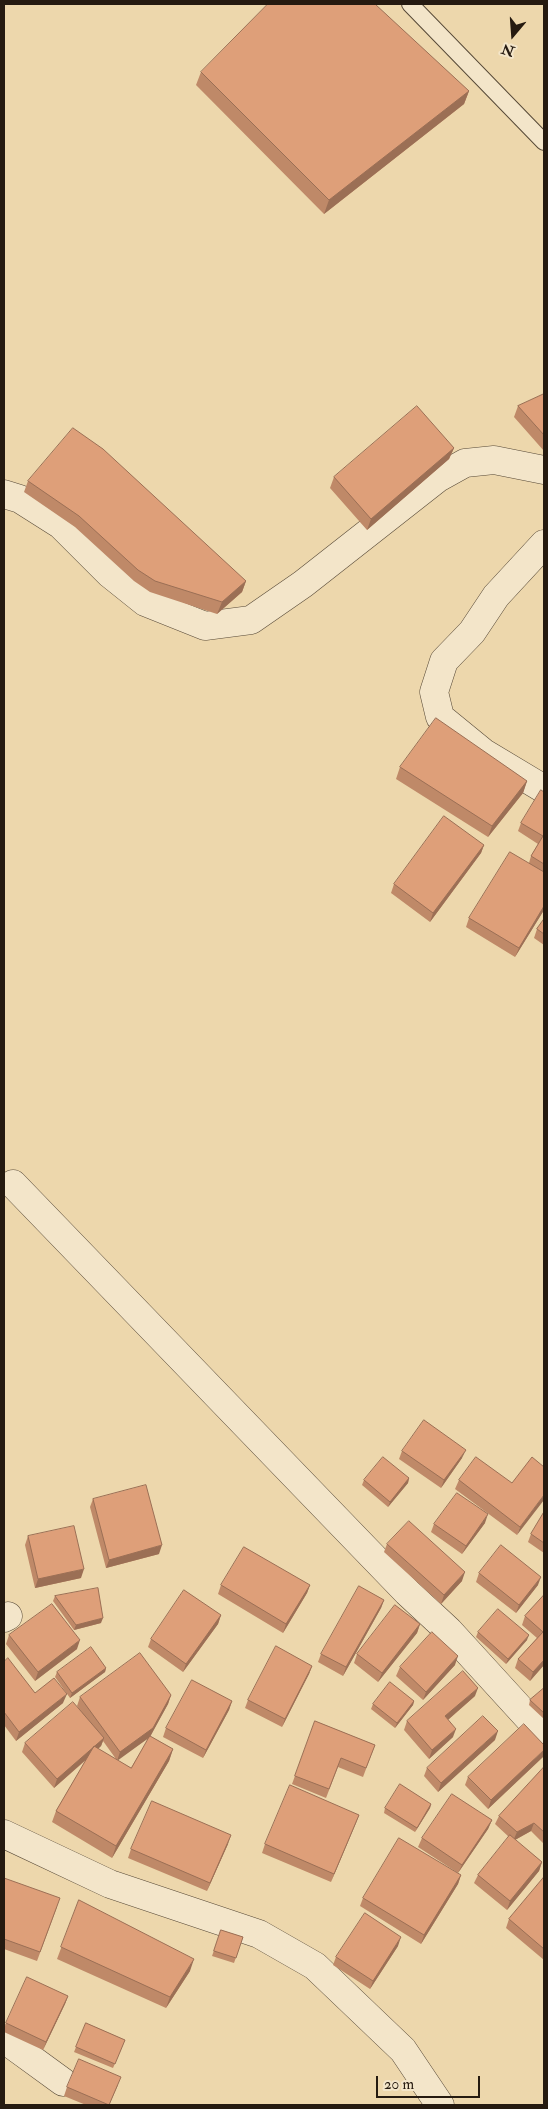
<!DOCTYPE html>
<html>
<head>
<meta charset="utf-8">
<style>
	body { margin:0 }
	#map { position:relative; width:548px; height:2109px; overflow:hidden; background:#edd7ac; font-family:"IM FELL Double Pica",serif }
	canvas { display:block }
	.frame { position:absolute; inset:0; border:5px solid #251a10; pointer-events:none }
	.north { position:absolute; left:488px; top:10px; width:50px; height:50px; -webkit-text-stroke:4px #f3e5c9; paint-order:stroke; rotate:198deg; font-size:14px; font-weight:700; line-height:20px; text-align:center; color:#251a10 }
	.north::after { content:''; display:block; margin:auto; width:18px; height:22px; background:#251a10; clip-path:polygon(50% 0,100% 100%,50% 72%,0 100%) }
	.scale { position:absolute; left:376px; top:2076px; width:104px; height:22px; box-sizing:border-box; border:2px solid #251a10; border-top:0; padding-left:6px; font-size:15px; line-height:18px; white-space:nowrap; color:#251a10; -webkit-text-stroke:4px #f3e5c9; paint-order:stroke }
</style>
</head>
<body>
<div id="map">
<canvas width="548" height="2109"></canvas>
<div class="frame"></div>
<div class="north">N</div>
<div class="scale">20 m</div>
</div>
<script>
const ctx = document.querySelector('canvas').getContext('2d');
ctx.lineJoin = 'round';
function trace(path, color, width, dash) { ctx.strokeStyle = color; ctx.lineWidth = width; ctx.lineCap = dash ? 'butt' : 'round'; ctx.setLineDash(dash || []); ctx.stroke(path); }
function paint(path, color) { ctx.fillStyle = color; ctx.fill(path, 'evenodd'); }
const lane = new Path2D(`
	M410,4L544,142`);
const street = new Path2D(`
	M4,494L20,499L61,525L110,574L145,602L205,626L251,620L303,584L438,478L465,463L494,460L544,470
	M544,544L496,596L472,632L444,661L434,692L440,717L484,753L544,789
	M13,1184L407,1592L449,1631L544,1735
	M4,1618L8,1616
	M4,1834L110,1884L259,1934L315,1966L403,2050L440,2105
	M4,2039L63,2082`);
trace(lane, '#574937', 18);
trace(street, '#574937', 29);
trace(lane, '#f3e5c9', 16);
trace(street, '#f3e5c9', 28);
paint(new Path2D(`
	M201,72L469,91L464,104L324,214L196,85Z
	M544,394V451L514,417L518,406Z
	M454,448L449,459L367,530L330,488L334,477Z
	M28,481L246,581L242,592L217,614L150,592L134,581L75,527L24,492Z
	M400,767L527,781L523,793L488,837L396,779Z
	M544,792V910L515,957L466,927L469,918L529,863L531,856L538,844L518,831L521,823Z
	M484,845L481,853L430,922L391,893L394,884Z
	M544,919V945L534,938L537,929Z
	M402,1451L462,1458L441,1488L399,1459Z
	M544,1467L517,1535L455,1489L459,1480L512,1483Z
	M409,1478L408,1483L388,1507L362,1485L364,1480Z
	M93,1499L159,1554L106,1568L90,1507Z
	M544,1512V1553L528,1542L531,1534Z
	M485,1523L462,1554L431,1532L434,1524Z
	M28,1536L81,1578L35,1588L25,1545Z
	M387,1544L462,1581L441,1604L384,1552Z
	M479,1573L538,1585L516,1613L476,1582Z
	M221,1585H310L307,1593L283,1633L218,1594Z
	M544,1595V1665L530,1681L515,1668L518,1659L537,1638L522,1625L525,1616Z
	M55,1596L101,1623L74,1630L53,1601Z
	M384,1600L381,1608L343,1676L318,1662L321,1654Z
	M221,1615L218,1624L183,1672L148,1647L151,1639Z
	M420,1624L417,1633L378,1682L354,1663L357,1654Z
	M478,1632L527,1640L506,1664L476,1637Z
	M9,1635L77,1649L35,1681L6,1644Z
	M4,1662L35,1693L63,1703L16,1741L4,1725Z
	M455,1665L423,1700L396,1676L400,1667Z
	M312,1666L309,1674L282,1727L245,1708L248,1700Z
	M106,1668L105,1672L70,1698L55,1677L57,1672Z
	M544,1688V1719L529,1705L530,1700Z
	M171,1695L168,1704L150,1736L173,1749L169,1761L112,1858L52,1822L56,1811L86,1760L54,1788L22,1752L25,1743L82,1713L77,1706L80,1697ZM149,1738L131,1768L117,1760L147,1739ZM103,1741L116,1759L98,1749L101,1746Z
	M475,1696L448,1720L453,1737L429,1759L404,1730L407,1721Z
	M232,1701L229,1710L203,1758L163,1737L166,1728Z
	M414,1701L413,1705L395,1728L371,1709L373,1704Z
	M315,1721L375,1745L363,1777L338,1767L326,1798L292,1784Z
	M495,1740L438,1792L424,1776L427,1768Z
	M544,1756L488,1809L465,1785L468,1777Z
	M544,1767V1844L531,1831L515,1840L542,1862L539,1871L507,1910L474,1883L478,1875L509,1837L495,1824L499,1816Z
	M431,1804L430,1808L415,1832L384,1813L385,1808Z
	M359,1815L331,1882L262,1853L265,1844Z
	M492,1820L488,1829L458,1873L418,1847L422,1838Z
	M228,1844L207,1891L128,1858L131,1849Z
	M461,1875L458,1884L421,1944L360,1906L363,1898Z
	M544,1877V1960L506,1928L509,1919Z
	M4,1878L57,1907L37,1961L4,1949Z
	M79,1900L190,1971L166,2008L57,1959Z
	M221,1930L243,1937L234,1963L212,1956Z
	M398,1946L370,1989L333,1965L336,1957Z
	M68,1996L65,2004L43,2050L4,2032V2029L6,2023Z
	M86,2023L125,2040L113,2068L74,2052Z
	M118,2085L109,2105H86L64,2096L67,2087Z`), '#bf8968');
paint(new Path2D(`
	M469,91L464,104L324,214L329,200Z
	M454,448L449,459L367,530L371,519Z
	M246,581L242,592L217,614L222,602Z
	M527,781L523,793L488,837L492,826Z
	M484,845L481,853L430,922L433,913Z
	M544,906V910L515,957L519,948Z
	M466,1450L462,1458L441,1488L444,1480Z
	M409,1478L408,1483L388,1507L390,1502Z
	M544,1495V1500L517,1535L520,1527Z
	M488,1514L485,1523L462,1554L466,1546Z
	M162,1545L159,1554L106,1568L109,1560Z
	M84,1569L81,1578L35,1588L38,1579Z
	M465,1572L462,1581L441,1604L444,1595Z
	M541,1577L538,1585L516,1613L519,1605Z
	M310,1585L307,1593L283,1633L286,1624Z
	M384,1600L381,1608L343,1676L346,1667Z
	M221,1615L218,1624L183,1672L186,1664Z
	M103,1618L101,1623L74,1630L76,1625Z
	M420,1624L417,1633L378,1682L382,1673Z
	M529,1635L527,1640L506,1664L508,1659Z
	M80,1640L77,1649L35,1681L38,1672Z
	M458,1656L455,1665L423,1700L426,1692Z
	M544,1660V1665L530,1681L533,1672Z
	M312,1666L309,1674L282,1727L285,1719Z
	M106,1668L105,1672L70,1698L72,1693Z
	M478,1688L475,1696L442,1725L445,1716Z
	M67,1694L63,1703L16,1741L19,1732Z
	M171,1695L168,1704L150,1737L117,1761L120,1752Z
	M232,1701L229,1710L203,1758L206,1750Z
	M414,1701L413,1705L395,1728L397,1723Z
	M456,1729L453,1737L429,1759L432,1750Z
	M498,1731L495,1740L438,1792L441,1783Z
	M104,1738L101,1746L54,1788L57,1779Z
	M173,1749L169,1761L112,1858L116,1846Z
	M544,1750V1756L488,1809L491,1800Z
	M431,1804L430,1808L415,1832L417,1828Z
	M359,1815L356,1823L331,1882L334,1874Z
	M492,1820L488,1829L458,1873L462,1865Z
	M534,1823L531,1831L513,1841L517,1832Z
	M231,1835L228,1844L207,1891L210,1883Z
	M542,1862L539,1871L507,1910L510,1901Z
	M461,1875L458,1884L421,1944L424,1935Z
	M401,1937L398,1946L370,1989L373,1981Z
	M194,1959L190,1971L166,2008L170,1997Z
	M68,1996L65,2004L43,2050L46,2042Z`), '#9b6f55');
const building = new Path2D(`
	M268,4H375L469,91L329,200L201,72Z
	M544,394V435L518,406Z
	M417,406L454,448L371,519L334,477Z
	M73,428L103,449L246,581L222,602L155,581L138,570L79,516L28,481Z
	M436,718L527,781L492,826L400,767Z
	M541,790L544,792V864L531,856L543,836L521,823Z
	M444,816L484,845L433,913L394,884Z
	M510,852L544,872V906L519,948L469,918Z
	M544,919V934L537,929Z
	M424,1420L466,1450L444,1480L402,1451Z
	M383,1457L409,1478L390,1502L364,1480Z
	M476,1457L512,1483L532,1457L544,1467V1495L520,1527L459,1480Z
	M146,1485L162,1545L109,1560L93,1499Z
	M457,1493L488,1514L466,1546L434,1524Z
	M544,1512V1543L531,1534Z
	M409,1521L465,1572L444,1595L387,1544Z
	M74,1526L84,1569L38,1579L28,1536Z
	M501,1545L541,1577L519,1605L479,1573Z
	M244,1547L310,1585L286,1624L221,1585Z
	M359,1586L384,1600L346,1667L321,1654Z
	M98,1588L103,1618L76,1625L55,1596Z
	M184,1590L221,1615L186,1664L151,1639Z
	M544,1595V1660L533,1672L518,1659L543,1632L525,1616Z
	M52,1604L80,1640L38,1672L9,1635Z
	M395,1605L420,1624L382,1673L357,1654Z
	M498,1609L529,1635L508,1659L478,1632Z
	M432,1632L458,1656L426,1692L400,1667Z
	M276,1646L312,1666L285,1719L248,1700Z
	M91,1647L106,1668L72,1693L57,1672Z
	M140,1653L171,1695L153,1728L120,1752L80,1697Z
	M8,1658L35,1693L54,1678L67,1694L19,1732L4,1712V1662Z
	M463,1671L478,1688L445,1716L456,1729L432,1750L407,1721Z
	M192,1680L232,1701L206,1750L166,1728Z
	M390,1682L414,1701L397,1723L373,1704Z
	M544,1688V1713L530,1700Z
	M73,1702L104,1738L57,1779L25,1743Z
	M483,1716L498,1731L441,1783L427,1768Z
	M315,1721L375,1745L366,1768L341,1758L329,1789L295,1776Z
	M524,1724L544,1745V1750L491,1800L468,1777Z
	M150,1736L173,1749L116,1846L56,1811L94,1746L131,1768Z
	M544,1767V1832L534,1823L517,1832L499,1816Z
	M400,1784L431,1804L417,1828L385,1808Z
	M290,1785L359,1815L334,1874L265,1844Z
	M452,1794L492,1820L462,1865L422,1838Z
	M152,1801L231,1835L210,1883L131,1849Z
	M510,1835L542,1862L510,1901L478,1875Z
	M399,1838L461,1875L424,1935L363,1898Z
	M544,1877V1949L509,1919Z
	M4,1878L60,1898L40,1952L4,1939Z
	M79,1900L194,1959L170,1997L61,1947Z
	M365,1913L401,1937L373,1981L336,1957Z
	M221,1930L243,1937L236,1958L214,1951Z
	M27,1977L68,1996L46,2042L6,2023Z
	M86,2023L125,2040L115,2064L76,2047Z
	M79,2059L121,2077L109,2105L67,2087Z`);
paint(building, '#de9f79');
trace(building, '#9b6f55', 1);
</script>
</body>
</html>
